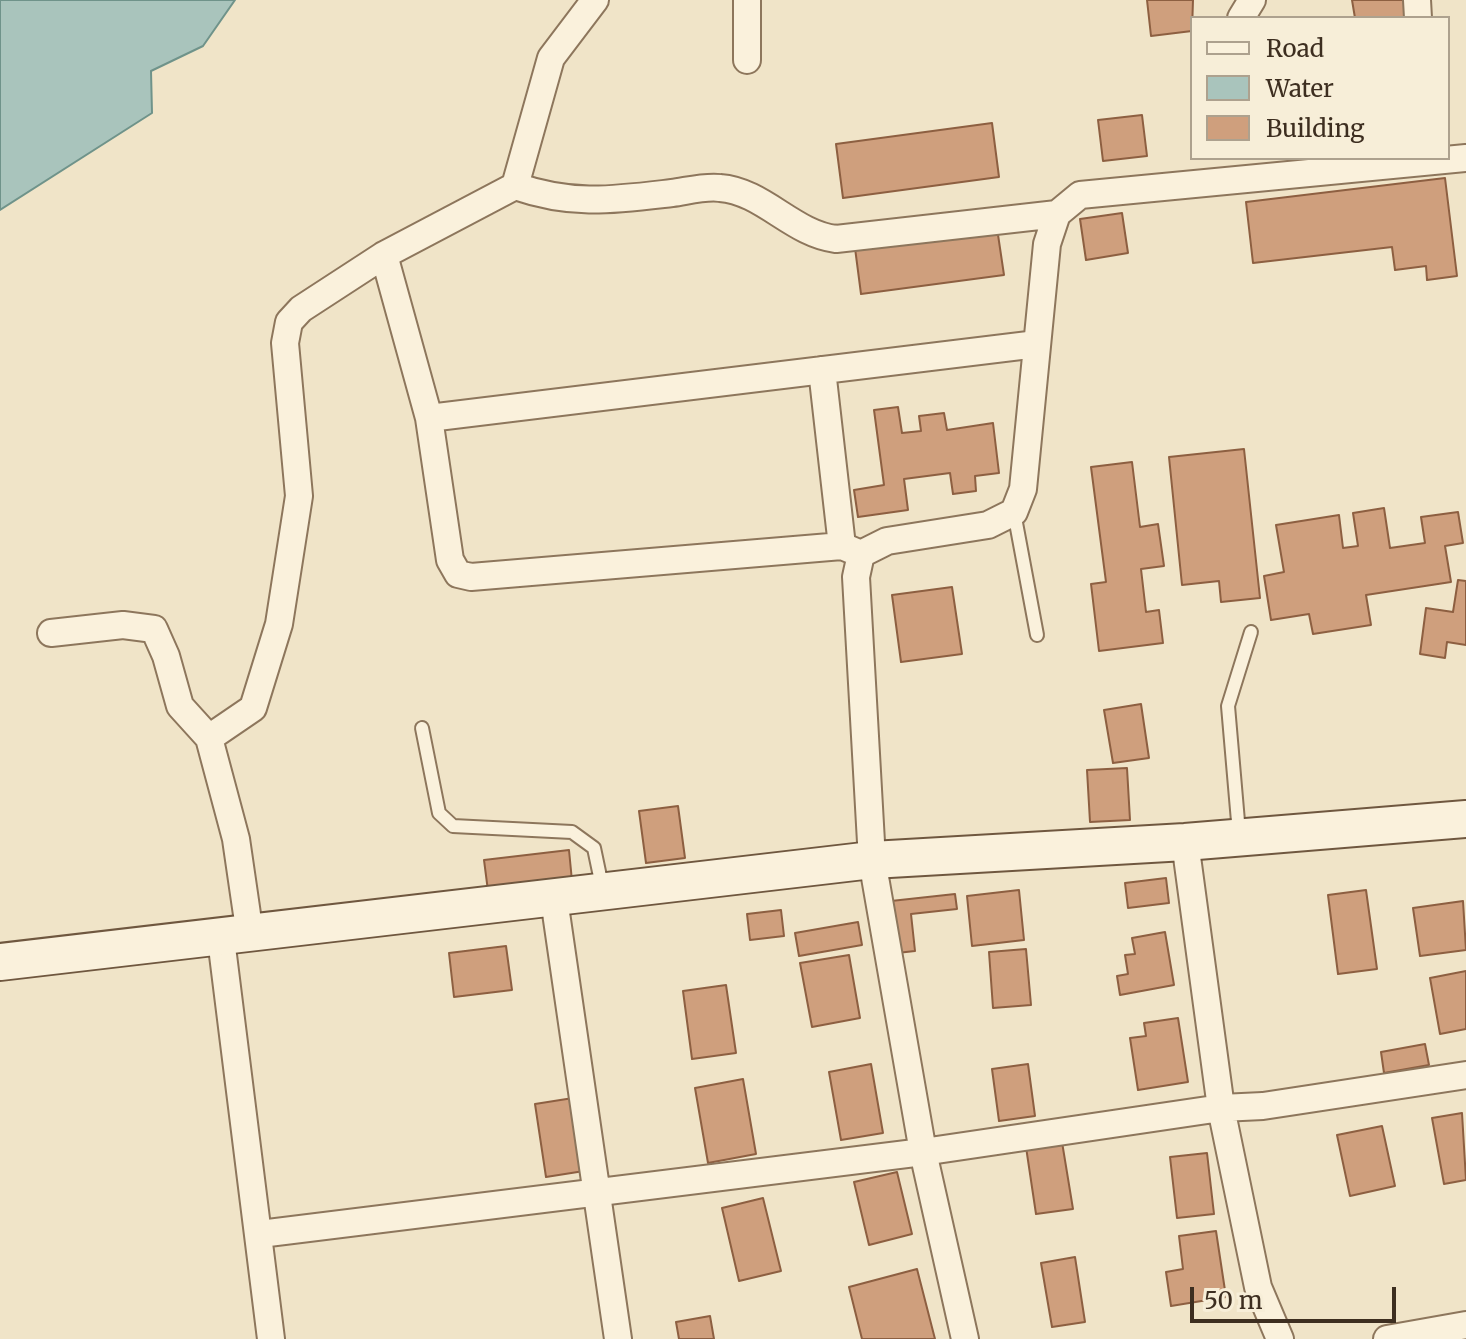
<!DOCTYPE html>
<html>
<head>
<meta charset="utf-8">
<style>
	body { margin:0 }
	#map { position:relative; width:1466px; height:1339px; overflow:hidden; background:#f0e4c8; font-family:Merriweather,serif }
	canvas { display:block }
	.legend { position:absolute; left:1190px; top:16px; width:260px; height:144px; box-sizing:border-box; background:#f7eed8; border:2px solid #ada18e; margin:0; padding:10px 14px; list-style:none; font-size:24px; color:#3d2e20 }
	.legend li { display:flex; align-items:center; gap:16px; height:40px }
	.legend b { width:40px; border:2px solid #ada18e }
	.scale { position:absolute; left:1190px; top:1287px; width:206px; height:36px; box-sizing:border-box; border:4px solid #3d2e20; border-top:0; padding-left:10px; font-size:24px; line-height:28px; white-space:nowrap; color:#3d2e20; -webkit-text-stroke:6px #f7eed8; paint-order:stroke }
</style>
</head>
<body>
<div id="map">
<canvas width="1466" height="1339"></canvas>
<ul class="legend">
<li><b style="height:10px;background:#faf1dc"></b>Road</li>
<li><b style="height:22px;background:#a9c4bc"></b>Water</li>
<li><b style="height:22px;background:#cf9f7d"></b>Building</li>
</ul>
<div class="scale">50 m</div>
</div>
<script>
const ctx = document.querySelector('canvas').getContext('2d');
ctx.lineJoin = 'round';
function paint(path, color) { ctx.fillStyle = color; ctx.fill(path, 'evenodd'); }
function trace(path, color, width, dash) { ctx.strokeStyle = color; ctx.lineWidth = width; ctx.lineCap = dash ? 'butt' : 'round'; ctx.setLineDash(dash || []); ctx.stroke(path); }
const water = new Path2D(`
	M0,0H235L203,46L151,71L152,113L0,210Z`);
paint(water, '#a9c4bc');
trace(water, '#6f938a', 2);
const building = new Path2D(`
	M1147,0H1193L1192,31L1151,36Z
	M1352,0H1405L1410,18H1355Z
	M1142,115L1147,156L1103,161L1098,120Z
	M992,123L999,177L843,198L836,144Z
	M1445,178L1457,276L1427,280L1426,266L1395,270L1392,247L1253,263L1246,202Z
	M1122,213L1128,253L1086,260L1080,219Z
	M997,228L1004,275L861,294L855,248Z
	M898,407L902,433L921,431L919,416L944,413L947,430L993,423L999,473L975,476L976,491L953,494L950,473L904,479L908,510L858,517L854,490L884,485L874,410Z
	M1244,449L1260,598L1221,602L1219,581L1182,585L1169,457Z
	M1132,462L1140,527L1158,524L1164,566L1141,569L1146,612L1159,610L1163,643L1099,651L1091,584L1106,582L1091,467Z
	M1384,508L1390,548L1425,543L1421,517L1458,512L1463,543L1445,546L1451,582L1366,595L1371,625L1313,634L1309,614L1271,620L1264,576L1284,572L1276,525L1339,515L1343,548L1358,546L1353,513Z
	M1458,580L1466,581V645L1447,642L1445,658L1420,654L1426,608L1453,612Z
	M952,587L962,654L901,662L892,595Z
	M1141,704L1149,758L1113,763L1104,710Z
	M1127,768L1130,820L1090,822L1087,770Z
	M678,806L685,858L646,863L639,811Z
	M569,850L572,881L488,891L484,860Z
	M1166,878L1169,903L1128,908L1125,883Z
	M1019,890L1024,940L972,946L967,896Z
	M1366,890L1377,969L1338,974L1328,895Z
	M955,894L957,909L911,914L915,951L897,953L891,901Z
	M1463,901L1466,950L1420,956L1413,908Z
	M781,910L784,936L750,940L747,914Z
	M858,922L862,945L799,956L795,933Z
	M1165,932L1174,985L1120,995L1117,976L1128,974L1125,955L1135,954L1132,938Z
	M506,946L512,990L454,997L449,953Z
	M1026,949L1031,1005L993,1008L989,952Z
	M849,955L860,1018L812,1027L800,963Z
	M1466,971V1029L1440,1034L1430,978Z
	M726,985L736,1053L692,1059L683,991Z
	M1178,1018L1188,1082L1138,1090L1130,1038L1146,1036L1144,1023Z
	M1425,1044L1429,1065L1384,1073L1381,1052Z
	M871,1064L883,1133L841,1140L829,1072Z
	M1028,1064L1035,1116L999,1121L992,1069Z
	M743,1079L756,1154L708,1163L695,1088Z
	M573,1098L584,1171L546,1177L535,1104Z
	M1462,1113L1466,1180L1444,1184L1432,1118Z
	M1382,1126L1395,1186L1350,1196L1337,1135Z
	M1062,1142L1073,1209L1036,1214L1026,1147Z
	M1207,1153L1214,1214L1177,1218L1170,1157Z
	M897,1172L912,1234L869,1245L854,1182Z
	M763,1198L781,1271L739,1281L722,1208Z
	M1216,1231L1226,1297L1171,1306L1166,1272L1183,1269L1179,1236Z
	M1075,1257L1085,1322L1052,1327L1041,1263Z
	M917,1269L935,1339H862L849,1287Z
	M710,1316L714,1339H679L676,1322Z`);
paint(building, '#cf9f7d');
trace(building, '#8d5f41', 2);
const lane = new Path2D(`
	M1014,512L1037,635
	M422,728L439,813L453,826L572,832L594,848L602,886
	M1239,833L1228,706L1251,632`);
const street = new Path2D(`
	M1417,0L1418,18
	M1241,18L1252,0
	M747,60V0
	M515,186L551,58L595,0
	M384,255L429,418L450,560L458,574L471,577L842,546L861,554
	M822,370L842,546
	M429,418L1037,344
	M51,633L123,625L154,629L166,656L180,706L209,738L236,839L250,935
	M209,738L253,708L279,624L299,496L285,343L289,322L301,309L384,255L515,186C573,206 612,200 672,193C687,191 705,186 720,188C763,191 793,234 836,239L1057,214
	M1185,842L1221,1108L1258,1287L1280,1339
	M554,899L618,1339
	M221,939L271,1339
	M260,1234L923,1152L1221,1108L1263,1106L1466,1075
	M965,1339L923,1152L872,860L856,577L861,554L887,541L988,525L1014,512L1023,489L1047,244L1057,214L1080,195L1466,158
	M1387,1339L1466,1325`);
const secondary = new Path2D(`
	M0,962L872,860L1185,842L1466,819`);
trace(lane, '#8d765c', 16);
trace(street, '#8d765c', 30);
trace(secondary, '#6f573f', 40);
trace(lane, '#faf1dc', 12);
trace(street, '#faf1dc', 26);
trace(secondary, '#faf1dc', 36);
</script>
</body>
</html>
